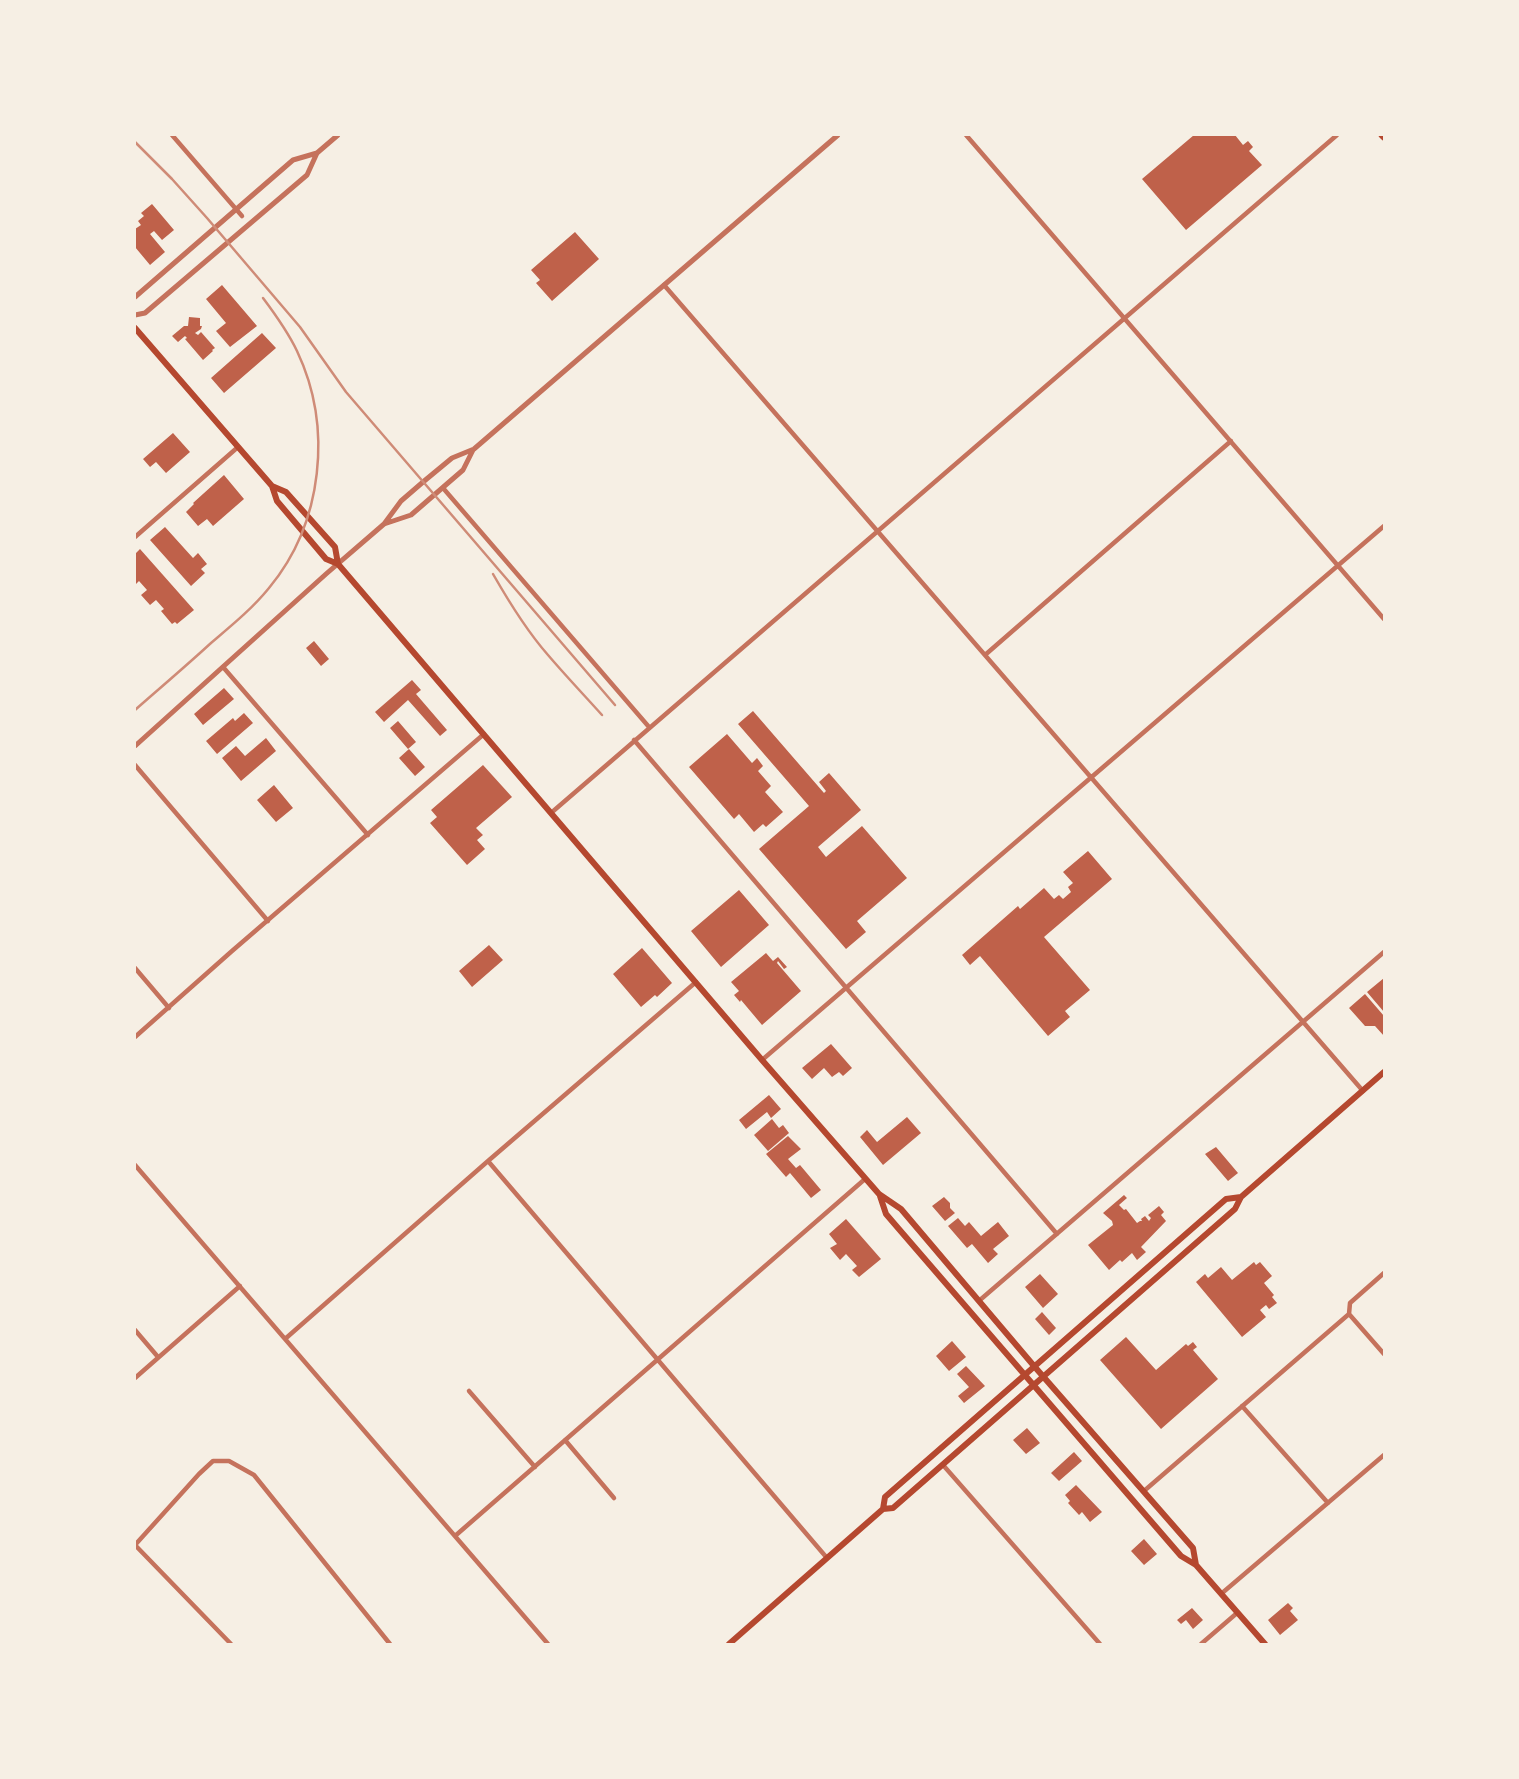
<!DOCTYPE html>
<html>
<head>
<meta charset="utf-8">
<style>
	body { margin:0 }
	#map { position:relative; width:1519px; height:1779px; overflow:hidden; background:#f6efe4; font-family:"Nunito Sans",sans-serif }
	canvas { display:block }
	.frame { position:absolute; inset:0; border:136px solid #f6efe4; pointer-events:none }
</style>
</head>
<body>
<div id="map">
<canvas width="1519" height="1779"></canvas>
<div class="frame"></div>
</div>
<script>
const ctx = document.querySelector('canvas').getContext('2d');
ctx.lineJoin = 'round';
function paint(path, color) { ctx.fillStyle = color; ctx.fill(path, 'evenodd'); }
function trace(path, color, width, dash) { ctx.strokeStyle = color; ctx.lineWidth = width; ctx.lineCap = dash ? 'butt' : 'round'; ctx.setLineDash(dash || []); ctx.stroke(path); }
paint(new Path2D(`
	M1194,135H1235L1243,145L1248,141L1253,147L1249,151L1262,165L1186,230L1142,179Z
	M152,204L174,230L162,240L154,231L150,234L165,252L150,265L135,247V229L141,225L138,221L144,216L141,213Z
	M575,232L599,259L552,301L536,283L540,280L531,270Z
	M222,285L257,326L230,347L216,331L226,323L206,299Z
	M189,317L200,318V326H202L201,329L195,333L198,335L201,332L215,348L212,350L213,351L203,360L185,339L187,338L185,336L178,342L172,336L184,326H188Z
	M262,333L276,348L224,393L211,378Z
	M173,433L190,452L166,473L156,462L150,467L143,459Z
	M224,475L244,499L213,526L207,519L198,526L186,512L194,504L193,503Z
	M165,527L193,558L198,553L207,564L201,569L205,573L191,586L150,540Z
	M140,549L194,610L177,624L175,622L172,624L161,611L164,609L156,600L150,605L141,595L147,590L139,581L135,585V554Z
	M314,641L329,659L321,666L306,648Z
	M412,680L421,690L416,694L447,730L440,736L408,700L384,722L375,712Z
	M224,688L234,699L203,725L194,714Z
	M753,711L824,793L826,791L819,782L829,773L861,810L818,847L826,857L862,826L907,878L857,921L866,932L846,949L759,849L809,806L738,724Z
	M244,713L253,723L217,754L206,741L233,718L235,721Z
	M398,721L416,742L408,749L390,728Z
	M727,734L752,763L757,758L763,766L758,771L771,786L765,792L783,812L766,827L763,824L754,832L739,814L734,819L689,767Z
	M266,738L276,751L241,781L222,758L236,746L245,756Z
	M409,749L425,767L415,776L399,758Z
	M483,765L512,797L476,828L483,835L477,840L485,849L467,865L430,823L437,817L431,810Z
	M274,785L293,808L276,822L257,800Z
	M1088,851L1112,879L1044,937L1090,990L1065,1011L1070,1017L1048,1036L980,956L970,965L962,955L1018,906L1020,909L1044,888L1054,899L1059,895L1063,899L1071,892L1068,887L1073,883L1063,872Z
	M739,890L769,925L721,967L691,931Z
	M489,945L503,960L472,987L459,971Z
	M642,948L672,983L657,997L655,995L641,1007L613,974Z
	M766,953L773,961L778,957L787,967L784,969L778,961L777,963L801,991L762,1025L741,1000L740,1002L734,995L739,991L731,982Z
	M1384,978V1012L1367,992Z
	M1365,994L1384,1016V1036L1375,1026H1365L1349,1008Z
	M831,1044L852,1068L843,1076L839,1072L832,1077L824,1068L812,1079L802,1068Z
	M769,1095L781,1109L771,1118L767,1112L746,1129L739,1120Z
	M907,1117L921,1133L883,1165L860,1137L867,1130L877,1142Z
	M772,1119L779,1128L783,1125L789,1133L768,1151L754,1135Z
	M788,1136L801,1149L788,1159L796,1168L800,1165L821,1190L811,1198L790,1173L786,1177L766,1154Z
	M1216,1147L1238,1173L1228,1181L1205,1154Z
	M1124,1195L1127,1198L1119,1205L1124,1210L1126,1209L1137,1223L1140,1221H1142L1141,1219L1145,1216L1149,1221L1151,1218L1148,1215L1159,1206L1164,1212L1161,1215L1166,1221L1141,1247L1146,1252L1137,1260L1132,1253L1122,1262L1120,1260L1109,1270L1088,1245L1113,1225L1112,1221L1103,1213Z
	M944,1197L950,1203V1208L955,1213L945,1221L932,1206Z
	M958,1218L965,1226L969,1222L981,1236L998,1222L1009,1236L993,1249L998,1254L988,1263L972,1244L967,1248L948,1226Z
	M846,1219L881,1259L859,1277L852,1270L857,1266L846,1254L840,1260L830,1248L837,1244L829,1234Z
	M1254,1262L1256,1265L1260,1262L1272,1276L1264,1283L1274,1295L1272,1297L1277,1303L1269,1309L1266,1305L1260,1310L1266,1317L1242,1337L1196,1282L1205,1274L1208,1278L1221,1267L1232,1280Z
	M1040,1274L1058,1294L1043,1308L1025,1287Z
	M1042,1312L1056,1328L1049,1335L1035,1319Z
	M1126,1337L1156,1370L1186,1344L1188,1346L1193,1342L1197,1347L1193,1350L1218,1379L1161,1429L1100,1360Z
	M952,1341L966,1357L949,1371L936,1356Z
	M966,1366L985,1386L964,1403L958,1396L969,1387L957,1374Z
	M1027,1428L1040,1443L1026,1454L1013,1440Z
	M1074,1452L1082,1461L1059,1481L1051,1473Z
	M1076,1485L1102,1512L1090,1522L1082,1512L1079,1515L1068,1503L1070,1501L1065,1495Z
	M1144,1539L1157,1554L1144,1565L1131,1551Z
	M1288,1603L1293,1608L1290,1611L1298,1620L1280,1635L1268,1620Z
	M1192,1608L1203,1620L1193,1629L1186,1620L1181,1624L1177,1620Z`), '#bf614a');
trace(new Path2D(`
	M172,135L242,216
	M966,135L1384,619
	M664,285L1363,1091
	M443,488L649,727
	M135,537L238,447
	M985,655L1231,441
	M223,667L368,835
	M634,740L1057,1234
	M135,765L268,921
	M551,813L1337,135
	M135,968L169,1008
	M135,1037L232,951L484,734
	M762,1060L1384,526
	M488,1161L827,1558
	M135,1165L548,1644
	M980,1300L1384,952
	M1349,1314L1384,1354
	M135,1330L158,1357
	M285,1339L488,1161L696,982
	M135,1378L240,1286
	M469,1391L535,1467
	M1242,1406L1328,1503
	M565,1440L614,1498
	M943,1465L1100,1644
	M1144,1491L1349,1314L1350,1303L1384,1273
	M455,1536L865,1179
	M135,1545L199,1474L213,1461H229L254,1475L390,1644
	M135,1545L231,1644
	M1221,1594L1384,1455
	M1201,1644L1237,1613`), '#c5725c', 4.5);
trace(new Path2D(`
	M135,297L293,160L317,153
	M135,315L145,313L307,175L317,153L338,135
	M384,524L411,515L463,470L473,450
	M135,746L326,574L384,524L401,501L423,482L452,458L474,449L838,135`), '#c5725c', 5);
trace(new Path2D(`
	M135,328L272,486L277,501L326,559L338,564L762,1060L879,1194L901,1209L1034,1366L1193,1548L1196,1565
	M272,486L286,492L335,547L338,564
	M880,1196L886,1214L898,1228L1181,1556L1196,1565L1265,1644
	M883,1509L885,1497L1226,1199L1241,1197
	M729,1644L883,1509L893,1508L1235,1209L1241,1197L1384,1072`), '#b5482f', 6);
trace(new Path2D(`
	M1382,135L1384,137`), '#b5482f', 7);
trace(new Path2D(`
	M135,142L172,179L207,218L300,327L346,392L615,705
	M493,574C509,602 526,630 548,655C565,675 584,695 602,715
	M135,710C160,688 186,666 211,643C231,626 252,609 269,588C323,523 333,427 297,351C288,332 275,314 263,298`), '#cf8b77', 2.5);
</script>
</body>
</html>
